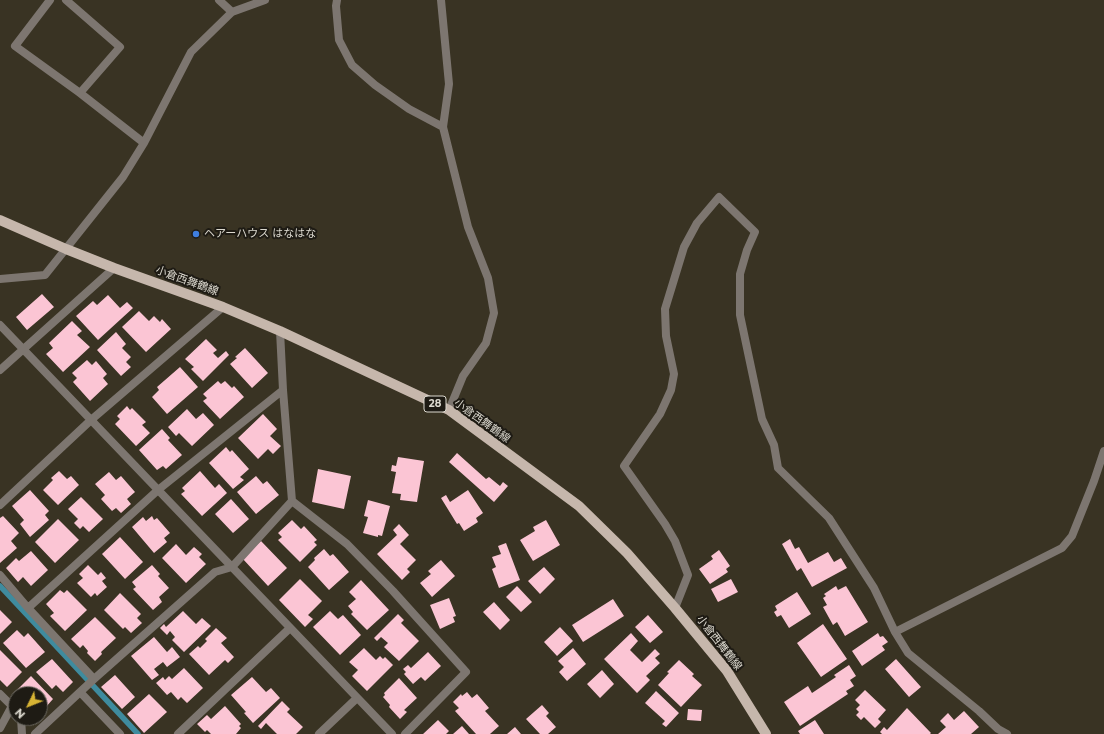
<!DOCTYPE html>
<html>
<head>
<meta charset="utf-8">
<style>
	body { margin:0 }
	#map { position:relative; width:1104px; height:734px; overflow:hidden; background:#393323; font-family:Montserrat,sans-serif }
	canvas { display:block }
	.north { position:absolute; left:8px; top:686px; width:40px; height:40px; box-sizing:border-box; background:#1e1b14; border:1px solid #6a675f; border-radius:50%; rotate:227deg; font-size:11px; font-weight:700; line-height:16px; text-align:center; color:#dcd9cf }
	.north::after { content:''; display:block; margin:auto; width:14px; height:18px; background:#d7b434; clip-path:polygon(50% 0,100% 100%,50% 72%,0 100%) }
</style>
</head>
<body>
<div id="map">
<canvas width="1104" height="734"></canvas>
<div class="north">N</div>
</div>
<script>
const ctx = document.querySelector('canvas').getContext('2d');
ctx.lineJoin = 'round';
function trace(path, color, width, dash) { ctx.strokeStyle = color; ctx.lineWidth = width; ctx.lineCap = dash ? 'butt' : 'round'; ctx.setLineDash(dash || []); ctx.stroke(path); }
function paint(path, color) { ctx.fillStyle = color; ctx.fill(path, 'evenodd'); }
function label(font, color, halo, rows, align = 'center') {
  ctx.font = font + ' Montserrat,"Noto Sans JP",sans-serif'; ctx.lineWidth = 4; ctx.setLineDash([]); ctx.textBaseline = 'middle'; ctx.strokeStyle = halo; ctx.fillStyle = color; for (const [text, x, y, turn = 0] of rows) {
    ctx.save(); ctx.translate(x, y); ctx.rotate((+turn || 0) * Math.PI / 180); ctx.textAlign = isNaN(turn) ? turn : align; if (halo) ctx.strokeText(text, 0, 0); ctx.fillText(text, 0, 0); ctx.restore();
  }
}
trace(new Path2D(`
	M0,586L138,734`), '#3f8b9e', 5.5);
paint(new Path2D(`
	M42,294L54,307L27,330L16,317Z
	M108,295L120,308L127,302L133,308L98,340L76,316L93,301L97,305Z
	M139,311L149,321L154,316L160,322L162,319L171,329L146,352L122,327Z
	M72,321L82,331L77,335L90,347L63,372L46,354L53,348L49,343Z
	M116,332L126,344L122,348L131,357L126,362L131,367L121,376L97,350Z
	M206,339L217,350L213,353L218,358L226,351L229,355L203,381L191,369L194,367L185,359Z
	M245,348L268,373L252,388L230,364L237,358L235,357Z
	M87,360L92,365L96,361L107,374L103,378L108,384L90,401L73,382L77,378L72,373Z
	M180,367L198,387L167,414L152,397L159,390L157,387Z
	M218,381L221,384L225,381L232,388L234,386L244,397L220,419L203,401L207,398L203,394Z
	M127,406L130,410L132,408L146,422L142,425L150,433L136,446L115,424L120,419L117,416Z
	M187,409L196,419L203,413L214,425L192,446L179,433L176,436L168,427Z
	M263,414L277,429L270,436L281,446L273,454L268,449L258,459L238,438Z
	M162,429L170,438L168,440L182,455L166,469L163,466L157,470L139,450Z
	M226,447L230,452L232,450L249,469L240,477L244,480L233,489L209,463Z
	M457,453L486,479L489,477L500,486L503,482L508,486L494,502L449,462Z
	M398,457L424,461L417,502L400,500L401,494L392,493L396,472L391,471L392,465L396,466Z
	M318,469L351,476L344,509L312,502Z
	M59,471L67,479L71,476L79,485L58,505L43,490L53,480L51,478Z
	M200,471L215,488L219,484L227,493L202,516L181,494L185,491L182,488Z
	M109,472L116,480L121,476L135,492L127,499L131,504L121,513L116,508L112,511L101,499L105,495L95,484Z
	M256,476L263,484L267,481L279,495L256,514L237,492Z
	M30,490L49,511L45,515L49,520L30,537L20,524L24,520L12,506Z
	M468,490L483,513L476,518L478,522L464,531L459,523L457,524L441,498L446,495L450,502Z
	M81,497L103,519L89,532L83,526L80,529L74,523L78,519L68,509Z
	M231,499L249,519L233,533L215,514Z
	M368,500L390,506L382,536L378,535V537L363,533L368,517L364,516Z
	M3,516L19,533L11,541L17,548L0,563V518Z
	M152,516L154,520L157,518L170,533L164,538L167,542L154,553L132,527L143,517L146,521Z
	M58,519L79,540L55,563L35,542Z
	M292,520L301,529L304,526L317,540L314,542L317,545L300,562L278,540L282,537L278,533Z
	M546,520L560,545L533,561L520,540L535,531L533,527Z
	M399,524L409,535L400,544L416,560L407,569L410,572L402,580L377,554L397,535L393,530Z
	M120,537L143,562L125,579L102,554Z
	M790,539L795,549L799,547L808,563L828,552L834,562L841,558L847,568L812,587L801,568L797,571L782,544Z
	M261,541L287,568L268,586L242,558Z
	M506,543L520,580L499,588L492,569L496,567L492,557L501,554L498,546Z
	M176,544L186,555L194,547L202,554L199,557L206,564L186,583L162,558Z
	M324,549L330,556L333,554L349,572L329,590L308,567L315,560L314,558Z
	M719,550L730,566L726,569L728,572L710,584L699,569L713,559L711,556Z
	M31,551L48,570L31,586L23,577L18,582L6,568L16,558L19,561Z
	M441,560L455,576L432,597L420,583L431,574L428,571Z
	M88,565L98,575L101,572L106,578L102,581L107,587L97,596L95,593L91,597L77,583L83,578L79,574Z
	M152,565L160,574L158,576L169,588L159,597L162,602L153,610L133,589L136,587L132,582Z
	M544,567L555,579L540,594L528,581Z
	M300,579L322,601L308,615L313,619L305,627L279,600Z
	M731,579L738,592L718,602L711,589Z
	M361,580L389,610L367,630L351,614L353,612L348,606L356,599L349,592Z
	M517,586L532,602L521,612L506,597Z
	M836,586L838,590L846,586L868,622L845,636L837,622L833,625L823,607L827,605L823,598L826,596L824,594Z
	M60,590L64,593L67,590L87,610L65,631L50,616L54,613L46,604Z
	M797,592L811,614L789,628L781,615L777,617L774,612L777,610L775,606Z
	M120,593L141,614L137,618L142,623L131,633L125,627L123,629L104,610Z
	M449,598L456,616L453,617L455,622L440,629L430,605Z
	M613,599L624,616L583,642L572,625Z
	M494,602L510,620L500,630L483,612Z
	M0,610L12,622L0,634Z
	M183,611L196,624L202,618L211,626L184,652L172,640L175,637L170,631L167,635L160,628L164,624L166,627Z
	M330,611L338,619L343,615L361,635L340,655L313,627Z
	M398,614L404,620L401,623L419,641L399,661L384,647L388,643L381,637L377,641L374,638Z
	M648,615L663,632L650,643L635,627Z
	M95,617L116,638L101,652L102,654L95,661L87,653L88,651L83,645L80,648L71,639Z
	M823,624L847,659L821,677L797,643Z
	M560,627L573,641L557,656L544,642Z
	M216,628L227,638L221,643L234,657L228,663L225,660L209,675L189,654L198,646L200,648L207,641L205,639Z
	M17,630L24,637L28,633L45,652L26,668L3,643Z
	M631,633L638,641L630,650L642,662L655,649L660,654L655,658L660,663L646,676L650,680L637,693L604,659Z
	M878,633L880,637L883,636L888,642L882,646L885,650L862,666L852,651Z
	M154,637L167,652L172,647L180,657L167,667L163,662L154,669L159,675L152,680L131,656Z
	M364,648L376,660L380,656L383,659L385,657L393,665L367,691L352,676L358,670L349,662Z
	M573,648L586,664L567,681L559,672L564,667L558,661Z
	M0,650L22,672L7,687L0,680Z
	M428,652L441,666L425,681L421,677L413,684L404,674L406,672L403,669L408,665L411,668Z
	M52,659L73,682L63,692L56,685L52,689L36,672Z
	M896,659L921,687L909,697L885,669Z
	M679,660L694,674L692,676L702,685L681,707L658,685L669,673L667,672Z
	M849,665L856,676L850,680L854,686L846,691L848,694L800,726L784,702L808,686L812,693L836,677L834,675Z
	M184,668L203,688L187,703L181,697L178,700L171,692L167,695L156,683L163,677L165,680L169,676L172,679Z
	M602,670L614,684L600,698L587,684Z
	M115,675L135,697L122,709L101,687Z
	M31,676L53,699L45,708L43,705L40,708V694H15L14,693Z
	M252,677L266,692L271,688L280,698L253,723L244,713L246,712L231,695Z
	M399,678L417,698L404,710L407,712L400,719L389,707L390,705L383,697L385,695L384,693Z
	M865,690L886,710L878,719L881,722L875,728L864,717L861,720L856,715L859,712L856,709L860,705L855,700Z
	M656,691L679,713L666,727L662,724L665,721L645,703Z
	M467,692L472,698L477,694L489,708L485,711L499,726L490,734H476L455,711L459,708L453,702L461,694L462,696Z
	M149,694L167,712L144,733L127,714Z
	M282,701L290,709L287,712L303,727L296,734H277L266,723L261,729L258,726Z
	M542,705L549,713L546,716L556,727L548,734H540L526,719Z
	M225,706L241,724L239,726L241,728L236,734H211L207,730L205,732L197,724L207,715L211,719Z
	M907,708L931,733L930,734H882L880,732L884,727L887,730Z
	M688,709L702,710L701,721L687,720Z
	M964,711L979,727L971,734H938L946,727L940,721L948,713L954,720Z
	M438,720L449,731L446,734H423Z
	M815,720L824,734H800L798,731Z
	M462,726L469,734H453Z
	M515,727L521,734H507Z`), '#fbc5d4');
trace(new Path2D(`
	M50,0L15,46L80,93L144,143
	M66,0L120,47L80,93
	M219,0L232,12
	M337,0L336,6L339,40L352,65L375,85L409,109L443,127
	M441,0L449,84L443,127L468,227L488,278L494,313L486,343L463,376L449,410
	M0,279L45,275L123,177L144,143L191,52L232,12L265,0
	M0,325L392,734
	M0,370L114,268
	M283,390L292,501
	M0,505L91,420L223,307
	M0,575L28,608L158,490L283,390L280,331
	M28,608L94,679
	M675,608L688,575L675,541L665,524L624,466L660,414L671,390L674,374L666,336L665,309L684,247L697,223L719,197L755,232L747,250L740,274V315L762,419L774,445L778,468L829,518L874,588L895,632L1062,548L1072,536L1094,481L1104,451
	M895,632L908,653L979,711L998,729L1007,734
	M80,692L120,734
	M0,694L16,710
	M21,718L22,734
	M0,728L12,706
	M35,734L94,679L215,572L232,567L292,501L347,544L393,591L466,672L405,734
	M178,734L290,628
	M319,734L357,698`), '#7d7670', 8);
trace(new Path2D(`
	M0,220L66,249L114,268L223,307L280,331L449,410L579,506L627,553L675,608L727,671L766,734`), '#c6b7ac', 10);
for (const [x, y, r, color] of [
	[196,234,4,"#3f7fe0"]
]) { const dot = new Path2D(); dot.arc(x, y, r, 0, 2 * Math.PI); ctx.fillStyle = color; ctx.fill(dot); trace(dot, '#1e1b14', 1.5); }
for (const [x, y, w] of [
	[435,404,22]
]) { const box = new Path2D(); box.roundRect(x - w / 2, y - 8, w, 16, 3); ctx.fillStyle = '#1e1b14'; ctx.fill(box); trace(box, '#dcd9cf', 1); }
label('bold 10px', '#dcd9cf', null, [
	["28",435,404]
]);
label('11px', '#dcd9cf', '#1e1b14', [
	["ヘアーハウス はなはな",204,234]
], 'left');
label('11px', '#dcd9cf', '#1e1b14', [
	["小倉西舞鶴線",187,281,20],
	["小倉西舞鶴線",482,421,36],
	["小倉西舞鶴線",719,643,52]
]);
</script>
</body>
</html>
